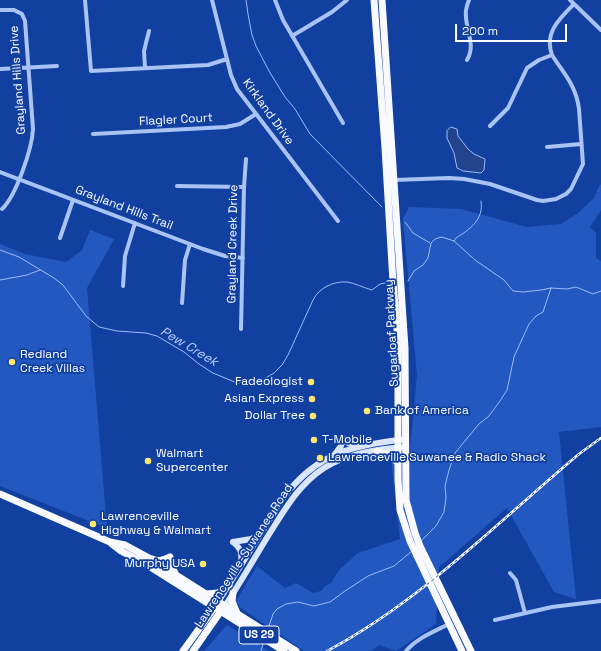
<!DOCTYPE html>
<html>
<head>
<meta charset="utf-8">
<style>
	body { margin:0 }
	#map { position:relative; width:601px; height:651px; overflow:hidden; background:#1140a1; font-family:"Space Grotesk",sans-serif }
	canvas { display:block }
	.scale { position:absolute; left:455px; top:24px; width:112px; height:18px; box-sizing:border-box; border:2px solid #fff; border-top:0; padding-left:5px; font-size:12px; line-height:14px; white-space:nowrap; color:#fff; -webkit-text-stroke:3px #1140a1; paint-order:stroke }
</style>
</head>
<body>
<div id="map">
<canvas width="601" height="651"></canvas>
<div class="scale">200 m</div>
</div>
<script>
const ctx = document.querySelector('canvas').getContext('2d');
ctx.lineJoin = 'round';
function paint(path, color) { ctx.fillStyle = color; ctx.fill(path, 'evenodd'); }
function trace(path, color, width, dash) { ctx.strokeStyle = color; ctx.lineWidth = width; ctx.lineCap = dash ? 'butt' : 'round'; ctx.setLineDash(dash || []); ctx.stroke(path); }
function label(font, color, halo, rows, align = 'center') {
  ctx.font = font + ' "Space Grotesk",sans-serif'; ctx.lineWidth = 3.5; ctx.setLineDash([]); ctx.textBaseline = 'middle'; ctx.strokeStyle = halo; ctx.fillStyle = color; for (const [text, x, y, turn = 0] of rows) {
    ctx.save(); ctx.translate(x, y); ctx.rotate((+turn || 0) * Math.PI / 180); ctx.textAlign = isNaN(turn) ? turn : align; if (halo) ctx.strokeText(text, 0, 0); ctx.fillText(text, 0, 0); ctx.restore();
  }
}
paint(new Path2D(`
	M600,184L601,185V210L590,227L596,233V258L601,261V427L559,432L576,599L554,592L507,508L439,567L436,624L396,651L379,645L371,651H304L241,608L236,601L257,566L285,588L296,583L313,593L321,591L325,586L331,583L339,570L358,553L400,539L391,459L409,461L417,375L403,219L409,207L461,209L527,227L561,224L578,213L594,198Z
	M90,230L114,239L87,288L107,528L0,486V244L25,254L66,262L82,250Z
	M227,625L269,651H204Z`), '#2358c0');
const water = new Path2D(`
	M451,127L457,129L458,136L468,149L474,154L485,159L484,170L481,173L463,171L457,168L454,153L447,138V131Z`);
paint(water, '#22448f');
trace(water, '#9cbcf8', 1);
trace(new Path2D(`
	M246,0L248,14L252,35L256,46L269,71L285,97L295,109L310,134L382,207
	M405,222L413,233L430,243
	M454,241L456,238C470,229 484,220 481,201
	M0,250L19,257L54,278L63,285L86,316L99,327L117,331L146,333L157,336L184,352L199,364L213,373L237,383L254,382L264,379L274,373L282,365L288,355L313,300C319,288 333,281 347,282C355,283 364,288 372,290L380,284L389,282
	M0,280L27,275L40,270
	M408,281L414,271L423,265L428,258L431,243L435,239L442,237L454,241L475,260L504,280L513,291L523,292L541,290L551,288L567,289L576,287L593,294L601,291
	M421,541L436,526L444,512L446,498L445,486L449,470L455,453L479,424L489,416L500,401L507,390L514,357L529,324L536,316L543,312L551,288
	M268,629L273,614L277,609L286,604L298,602L314,606L330,602L345,591L368,576L394,566L412,551
	M261,651L263,644`), '#9cbcf8', 1);
trace(new Path2D(`
	M85,0L91,71L208,65L227,59
	M212,0L231,75L237,89L338,221
	M275,0L283,20L343,123
	M570,0L601,30
	M0,10H14L22,14L25,21L33,129C32,149 16,196 2,209
	M292,36L332,12L347,0
	M467,60C476,45 466,31 466,16C465,10 467,5 469,0
	M145,68L144,51L149,31
	M0,69L57,66
	M490,126L508,108L527,68L539,60L552,55
	M93,134L226,127L240,124L256,114
	M547,147L581,144
	M0,172L203,249L225,256L243,258
	M394,180L449,178L464,179L490,184L537,200L543,201L556,199L566,194L571,189L583,164L579,109C576,85 564,74 552,55C544,33 559,19 574,4
	M177,186L244,187
	M60,238L73,200
	M123,286L125,256L135,223
	M182,303L185,260L190,244
	M241,329L244,187L246,159
	M510,573L516,580L525,613
	M495,620L552,607L601,601
	M406,651C417,638 433,632 449,624`), '#aac3f5', 4);
trace(new Path2D(`
	M343,438L348,443L358,446
	M335,454L341,446L343,438
	M233,542L251,539L260,534
	M233,542C242,549 242,554 241,564
	M218,602L283,498C318,452 351,446 406,439
	M225,606C240,583 254,559 268,536C284,511 298,485 324,468C348,453 378,449 406,447`), '#dae6fe', 6);
trace(new Path2D(`
	M374,0L385,148L393,282L398,341V479L400,510L410,541L462,651
	M382,0L405,348L406,500L415,533L420,546L471,651
	M377,451L390,455L398,463
	M0,494L110,542L125,545L149,558L296,651
	M112,544L121,551L144,563L284,651
	M152,559C159,562 164,560 170,557L171,565L175,573
	M233,593L232,601L237,613
	M206,594L218,593L229,585
	M183,651L217,604
	M193,651L223,608`), '#f8faff', 7);
const rail = new Path2D(`
	M327,651C421,601 498,522 579,454L601,438`);
trace(rail, '#fff', 2.5);
trace(rail, '#1140a1', 1, [3]);
for (const [x, y, r, color] of [
	[12,362,4,"#ffe66e"],
	[311,382,4,"#ffe66e"],
	[312,399,4,"#ffe66e"],
	[367,411,4,"#ffe66e"],
	[313,416,4,"#ffe66e"],
	[314,440,4,"#ffe66e"],
	[320,458,4,"#ffe66e"],
	[148,461,4,"#ffe66e"],
	[93,524,4,"#ffe66e"],
	[203,564,4,"#ffe66e"]
]) { const dot = new Path2D(); dot.arc(x, y, r, 0, 2 * Math.PI); ctx.fillStyle = color; ctx.fill(dot); trace(dot, '#1140a1', 1.5); }
for (const [x, y, w] of [
	[259,635,40]
]) { const box = new Path2D(); box.roundRect(x - w / 2, y - 9, w, 18, 3); ctx.fillStyle = '#1140a1'; ctx.fill(box); trace(box, '#fff', 1); }
label('bold 11px', '#fff', null, [
	["US 29",259,635]
]);
label('12px', '#fff', '#1140a1', [
	["Grayland Hills Drive",18,80,-94],
	["Kirkland Drive",268,112,54],
	["Flagler Court",176,120,-3],
	["Grayland Hills Trail",124,208,21],
	["Grayland Creek Drive",233,244,-89],
	["Sugarloaf Parkway",392,333,-93],
	["Lawrenceville-Suwanee Road",244,556,-57]
]);
label('12px', '#fff', '#1140a1', [
	["Redland",20,355],
	["Creek Villas",20,369],
	["Fadeologist",303,382,"right"],
	["Asian Express",304,399,"right"],
	["Bank of America",375,411],
	["Dollar Tree",305,416,"right"],
	["T-Mobile",322,440],
	["Walmart",156,454],
	["Supercenter",156,468],
	["Lawrenceville Suwanee & Radio Shack",328,458],
	["Lawrenceville",101,517],
	["Highway & Walmart",101,531],
	["Murphy USA",195,564,"right"]
], 'left');
label('italic 13px', '#b7cefb', '#1140a1', [
	["Pew Creek",189,347,31]
]);
</script>
</body>
</html>
